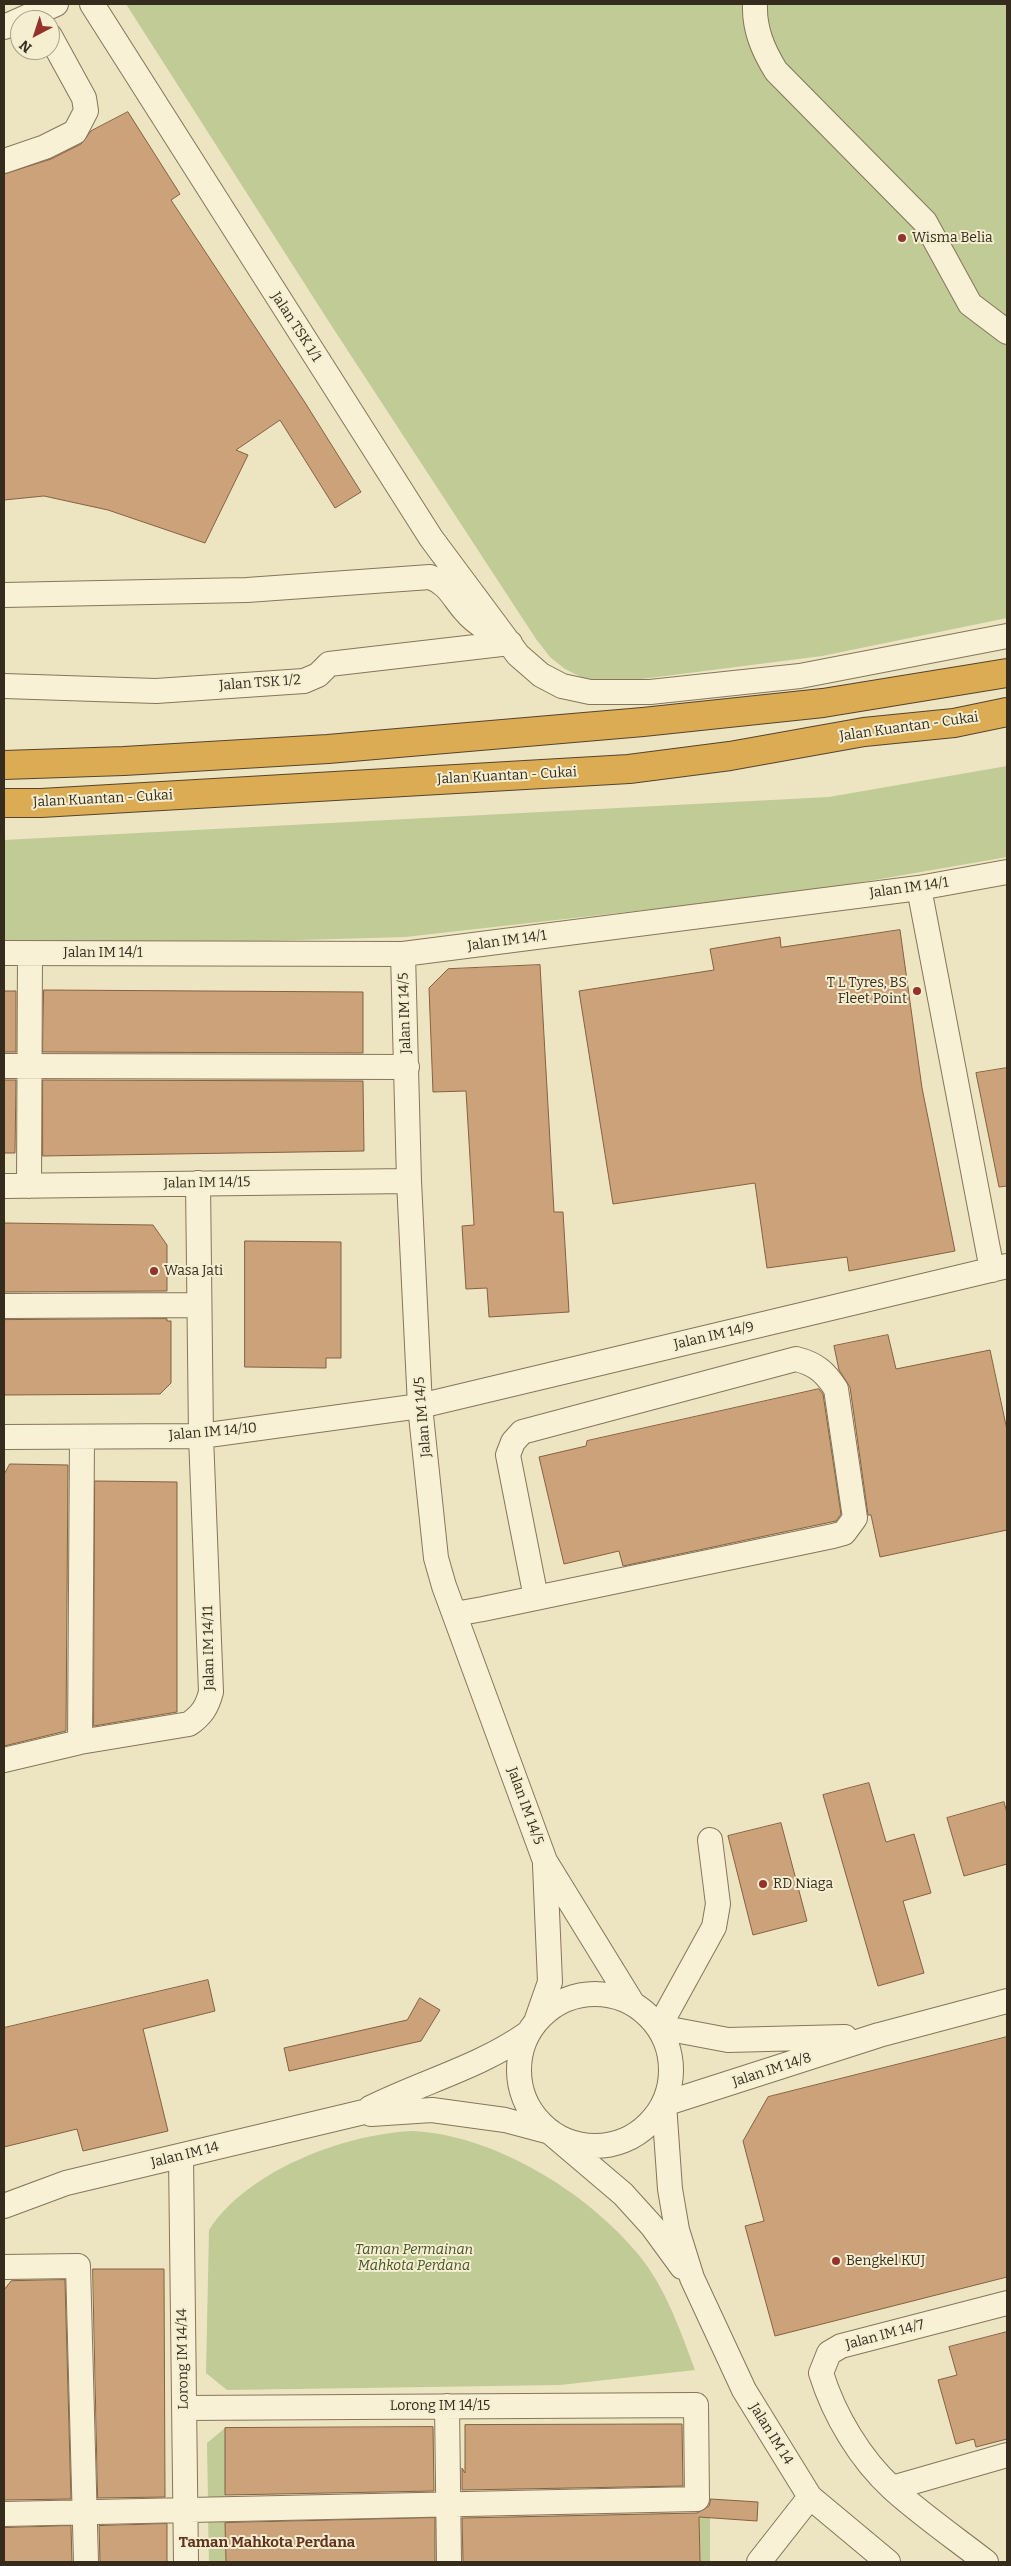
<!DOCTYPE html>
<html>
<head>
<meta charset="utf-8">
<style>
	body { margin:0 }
	#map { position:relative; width:1011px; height:2566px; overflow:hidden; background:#ede4c2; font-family:Bitter,serif }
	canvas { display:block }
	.frame { position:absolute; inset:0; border:5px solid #362c1e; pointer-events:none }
	.north { position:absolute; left:10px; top:10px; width:50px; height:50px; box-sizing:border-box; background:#f5eed1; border:1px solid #a9a089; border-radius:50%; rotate:220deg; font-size:14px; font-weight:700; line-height:20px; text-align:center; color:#362c1e }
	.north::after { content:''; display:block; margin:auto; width:18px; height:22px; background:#94332b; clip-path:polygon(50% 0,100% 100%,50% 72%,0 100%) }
</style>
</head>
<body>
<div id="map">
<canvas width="1011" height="2566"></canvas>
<div class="frame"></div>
<div class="north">N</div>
</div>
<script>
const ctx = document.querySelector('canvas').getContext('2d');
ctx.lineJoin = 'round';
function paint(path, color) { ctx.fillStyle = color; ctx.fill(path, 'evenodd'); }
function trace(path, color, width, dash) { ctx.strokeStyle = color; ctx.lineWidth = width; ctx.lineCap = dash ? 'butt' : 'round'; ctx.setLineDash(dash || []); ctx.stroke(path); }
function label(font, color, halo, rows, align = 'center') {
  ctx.font = font + ' Bitter,serif'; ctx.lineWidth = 4; ctx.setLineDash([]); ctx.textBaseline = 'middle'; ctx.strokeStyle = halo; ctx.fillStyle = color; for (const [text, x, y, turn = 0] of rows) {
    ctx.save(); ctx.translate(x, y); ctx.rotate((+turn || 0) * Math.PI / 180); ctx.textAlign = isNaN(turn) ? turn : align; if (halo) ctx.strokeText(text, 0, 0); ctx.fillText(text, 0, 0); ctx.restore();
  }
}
paint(new Path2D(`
	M126,4H1007V618L822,656L618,682L583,678L565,669L550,657L536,639L331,325Z
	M1007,766V857L805,892L405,937L90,946L4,945V840L829,797Z
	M411,2131C493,2134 587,2192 638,2254C666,2288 680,2330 695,2370L560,2385L227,2390L206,2373L209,2230C247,2171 342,2135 411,2131Z
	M225,2428V2499H208L207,2443Z
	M699,2514H710V2562H700Z
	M225,2515L226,2562H209L208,2516Z`), '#c0cb96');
const building = new Path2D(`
	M128,112L180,194L171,200L304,401L361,492L335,508L280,420L236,450L248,455L205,543L108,510L44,496L4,500V174L51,159L81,144L91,131Z
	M900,930L922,1088L955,1251L849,1271L847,1257L767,1268L755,1183L613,1204L579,991L714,970L710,949L780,937L781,947Z
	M540,965L554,1212H563L569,1312L489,1317L487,1288L466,1289L462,1226L474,1225L466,1091L433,1092L429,988L448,969Z
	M44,990L363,992V1053L43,1052Z
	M4,991H16V1052H4Z
	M1007,1068V1186L999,1187L976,1073Z
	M4,1080H16L15,1153H4Z
	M43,1080L363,1081L364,1151L43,1156Z
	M4,1223L153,1225L167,1245V1291L4,1292Z
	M245,1241L341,1242V1358H326V1368L245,1367Z
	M167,1319V1321H171V1383L160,1394L4,1395V1320Z
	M888,1335L896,1369L990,1350L1007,1430V1530L880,1557L871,1515H868L850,1387L839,1370L834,1346Z
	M819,1389L823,1394L841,1514L836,1521L623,1566L619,1551L564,1564L539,1457L586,1446L587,1441Z
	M10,1464L68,1465L66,1731L4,1746V1475Z
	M95,1481L177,1482V1712L94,1726Z
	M869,1783L886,1842L914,1834L931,1893L903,1901L924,1973L878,1986L823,1795Z
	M1004,1802L1007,1813V1864L964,1876L947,1818Z
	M781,1823L807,1921L753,1935L728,1836Z
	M208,1980L215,2011L143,2029L168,2131L83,2151L77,2129L4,2147V2028Z
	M420,1998L440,2010L421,2041L289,2071L284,2048L407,2020Z
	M1007,2037V2277L775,2336L745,2226L764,2221L743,2141L768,2097Z
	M93,2269H164L165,2497L98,2498Z
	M65,2280L71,2499L4,2500V2290L11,2281Z
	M1007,2332V2439L976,2447L974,2439L956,2444L938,2380L957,2375L949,2347Z
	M673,2424H682L683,2486L462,2490V2468L465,2473V2425Z
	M433,2427L434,2491L225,2495V2428Z
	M711,2499L758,2502L757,2521L699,2517L700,2562H463L462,2518L697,2513L709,2506Z
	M435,2518V2562H226L225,2523Z
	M167,2524V2562H100L99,2526Z
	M71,2526L72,2562H4V2528Z`);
paint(building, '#cba279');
trace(building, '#856140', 1);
const minor = new Path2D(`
	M92,4L431,538L518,655L541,675L562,686L590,692H650L800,676L1007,636
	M755,4C754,29 763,50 776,71L925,222L970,304L1007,332
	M4,27L56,4
	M4,161L45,147L75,132L86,111L84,98L50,36
	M4,595L247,590L430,577C449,584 453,598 466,612C473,621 482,626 491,632
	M4,686L156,691L304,681L318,675L329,664L510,643
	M919,888L992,1270
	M4,953L403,954L919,888L1007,872
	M403,954L409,1181L420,1406L436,1558L444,1586L545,1861L633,2004
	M4,1066L407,1067
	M4,1186L409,1181
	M29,1186L30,953
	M4,1306L199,1305
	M4,1437L201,1436L420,1406L1007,1266
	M455,1614L483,1609L833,1536L844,1533L855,1518L836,1389C825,1372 816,1364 796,1359L522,1432L513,1442L508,1455L536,1598
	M80,1742L82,1437
	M4,1760L80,1742L189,1724C202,1715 207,1707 211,1692L201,1436L198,1183
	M710,1840L718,1904L714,1927L659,2027L728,2040L845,2037
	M519 2070a76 76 0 1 1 152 0a76 76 0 1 1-152 0Z
	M537,2019L550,1982L545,1865
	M368,2111L371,2114L432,2110L505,2120L550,2132L623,2194L652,2226L682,2267
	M368,2111L370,2108C422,2082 480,2067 528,2033
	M181,2156L186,2562
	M4,2206L66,2183L368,2111
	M4,2267L78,2266L86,2562
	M447,2406L449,2562
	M892,2488L1007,2455
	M4,2514L697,2499L696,2405L184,2408
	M759,2562L810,2497
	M888,2562L810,2497L744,2390L692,2278L677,2230L670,2189L664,2104L879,2035L1007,2001
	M986,2562C955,2538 922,2515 893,2489C860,2459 834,2415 821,2373L829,2353L841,2346L1007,2303`);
const highway = new Path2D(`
	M4,765L124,761L328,749L643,722L823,703L1007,673
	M4,803H41L629,769L730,756L864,732L954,723L1007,712`);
trace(minor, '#86755a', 26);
trace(highway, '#54432e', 30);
trace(minor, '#f8f1d5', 24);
trace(highway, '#dbac54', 28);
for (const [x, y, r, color] of [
	[902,238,5,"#94332b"],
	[917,991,5,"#94332b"],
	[154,1271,5,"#94332b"],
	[763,1884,5,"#94332b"],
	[836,2261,5,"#94332b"]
]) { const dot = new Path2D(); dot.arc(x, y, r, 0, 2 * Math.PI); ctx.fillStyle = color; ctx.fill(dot); trace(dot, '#f5eed1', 2); }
label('14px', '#362c1e', '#f5eed1', [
	["Wisma Belia",912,238],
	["T L Tyres, BS",907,983,"right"],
	["Fleet Point",907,999,"right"],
	["Wasa Jati",164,1271],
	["RD Niaga",773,1884],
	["Bengkel KUJ",846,2261]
], 'left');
label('14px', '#362c1e', '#f5eed1', [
	["Jalan TSK 1/1",296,327,57],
	["Jalan TSK 1/2",260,683,-4],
	["Jalan Kuantan - Cukai",909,727,-8],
	["Jalan Kuantan - Cukai",507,776,-3],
	["Jalan Kuantan - Cukai",103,799,-3],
	["Jalan IM 14/1",909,888,-8],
	["Jalan IM 14/1",507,941,-8],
	["Jalan IM 14/1",103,953],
	["Jalan IM 14/5",405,1013,-92],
	["Jalan IM 14/15",207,1183,-1],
	["Jalan IM 14/9",714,1336,-13],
	["Jalan IM 14/5",423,1417,-95],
	["Jalan IM 14/10",213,1432,-5],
	["Jalan IM 14/11",209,1648,-91],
	["Jalan IM 14/5",525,1806,70],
	["Jalan IM 14/8",772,2070,-18],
	["Jalan IM 14",185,2155,-14],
	["Jalan IM 14/7",885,2335,-15],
	["Lorong IM 14/14",183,2359,-91],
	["Lorong IM 14/15",440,2406],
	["Jalan IM 14",771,2434,58]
]);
label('italic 14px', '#435324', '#f5eed1', [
	["Taman Permainan",414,2250],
	["Mahkota Perdana",414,2266]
]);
label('bold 15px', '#62321e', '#f5eed1', [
	["Taman Mahkota Perdana",267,2543]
]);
</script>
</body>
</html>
